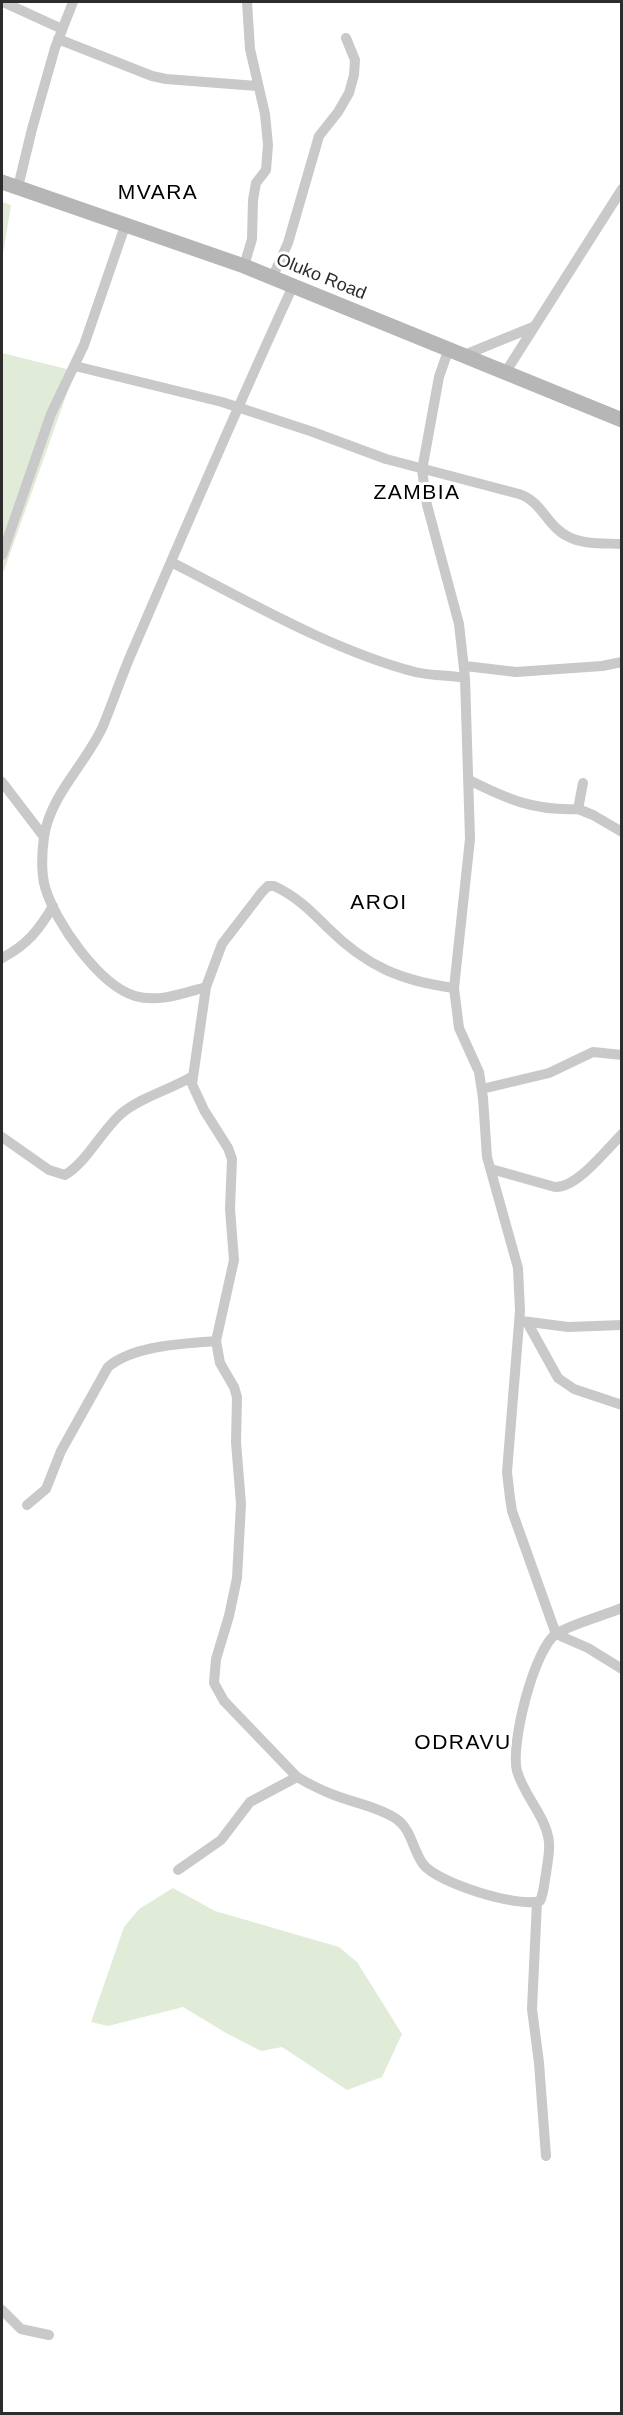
<!DOCTYPE html>
<html>
<head>
<meta charset="utf-8">
<style>
	body { margin:0 }
	#map { position:relative; width:623px; height:2415px; overflow:hidden; background:#fff; font-family:Arial,sans-serif }
	canvas { display:block }
	.frame { position:absolute; inset:0; border:3px solid #2c2c2c; pointer-events:none }
</style>
</head>
<body>
<div id="map">
<canvas width="623" height="2415"></canvas>
<div class="frame"></div>
</div>
<script>
const ctx = document.querySelector('canvas').getContext('2d');
ctx.lineJoin = 'round';
function paint(path, color) { ctx.fillStyle = color; ctx.fill(path, 'evenodd'); }
function trace(path, color, width, dash) { ctx.strokeStyle = color; ctx.lineWidth = width; ctx.lineCap = dash ? 'butt' : 'round'; ctx.setLineDash(dash || []); ctx.stroke(path); }
function label(font, color, halo, rows, align = 'center') {
  ctx.font = font + ' Arial,sans-serif'; ctx.lineWidth = 6; ctx.setLineDash([]); ctx.textBaseline = 'middle'; ctx.strokeStyle = halo; ctx.fillStyle = color; for (const [text, x, y, turn = 0] of rows) {
    ctx.save(); ctx.translate(x, y); ctx.rotate((+turn || 0) * Math.PI / 180); ctx.textAlign = isNaN(turn) ? turn : align; if (halo) ctx.strokeText(text, 0, 0); ctx.fillText(text, 0, 0); ctx.restore();
  }
}
paint(new Path2D(`
	M2,202L11,205L2,260Z
	M2,353L75,371L2,576Z
	M173,1888L215,1911L339,1947L357,1962L402,2034L382,2077L347,2090L282,2047L261,2051L226,2033L183,2007L108,2026L91,2022L124,1927L139,1909Z`), '#e1ecd8');
trace(new Path2D(`
	M3,2L62,29
	M58,39L152,76L166,79L257,86
	M18,187L32,129L55,48L73,2
	M244,266L252,239L253,200L256,183L266,170L268,145L265,114L250,49L247,2
	M272,278L288,243L319,136L338,112L349,93L354,75L355,60L346,38
	M293,286C236,409 183,534 129,659C120,681 112,704 103,726C86,764 50,795 44,837C42,852 41,872 45,887C55,922 99,985 135,996C158,1003 184,993 206,987L222,944L262,892L268,886H274C296,896 311,911 328,928C366,966 401,981 454,988
	M448,351L439,377L422,470L427,505L459,624L465,678L470,839L454,988L459,1028L479,1072L483,1098L487,1157L518,1268L520,1311L507,1472L510,1498L512,1511L556,1634L588,1648L622,1669
	M462,356L533,327
	M75,366L222,402L313,432L386,459L519,494C542,501 548,528 569,537C585,545 605,543 622,544
	M505,373L622,189
	M2,555L51,414L84,345L125,226
	M171,562C248,601 331,650 415,672C432,676 448,675 465,678
	M465,666L516,672L602,666L622,662
	M469,780C507,799 534,811 578,809L583,783
	M2,782L44,837
	M578,809L593,815L622,832
	M2,958C27,945 39,930 53,906
	M206,987L192,1084L204,1110L228,1148L232,1159L230,1209L234,1260L216,1341L220,1363L234,1387L237,1397L236,1442L241,1504L237,1578L229,1616L216,1659L214,1683L224,1701L297,1777
	M482,1089L549,1073L593,1052L622,1055
	M2,1137L49,1170L65,1175C87,1162 102,1130 122,1113C143,1096 170,1090 193,1076
	M491,1169L555,1187C577,1188 606,1150 622,1134
	M522,1321L568,1327L622,1325
	M527,1322L558,1378L574,1389L622,1405
	M27,1505L46,1489L61,1451L108,1367C134,1345 183,1344 216,1341
	M178,1870L221,1840L250,1802L297,1777C309,1784 321,1790 334,1795C354,1803 376,1806 395,1818C412,1829 412,1849 423,1864C437,1883 518,1908 540,1901C544,1893 544,1883 546,1874C547,1864 550,1853 549,1842C546,1816 524,1796 517,1771C510,1745 534,1648 557,1633C575,1623 602,1616 622,1608
	M537,1902L532,2009L539,2063L546,2156
	M2,2310L21,2329L49,2335`), '#c9c9c9', 10);
trace(new Path2D(`
	M2,182L244,266L622,420`), '#b6b6b6', 15);
label('18px', '#2c2c2c', '#fff', [
	["Oluko Road",321,277,22]
]);
ctx.letterSpacing = '1.5px';
label('21px', '#000', '#fff', [
	["MVARA",158,193],
	["ZAMBIA",417,493],
	["AROI",379,903],
	["ODRAVU",463,1743]
]);
ctx.letterSpacing = '0px';
</script>
</body>
</html>
